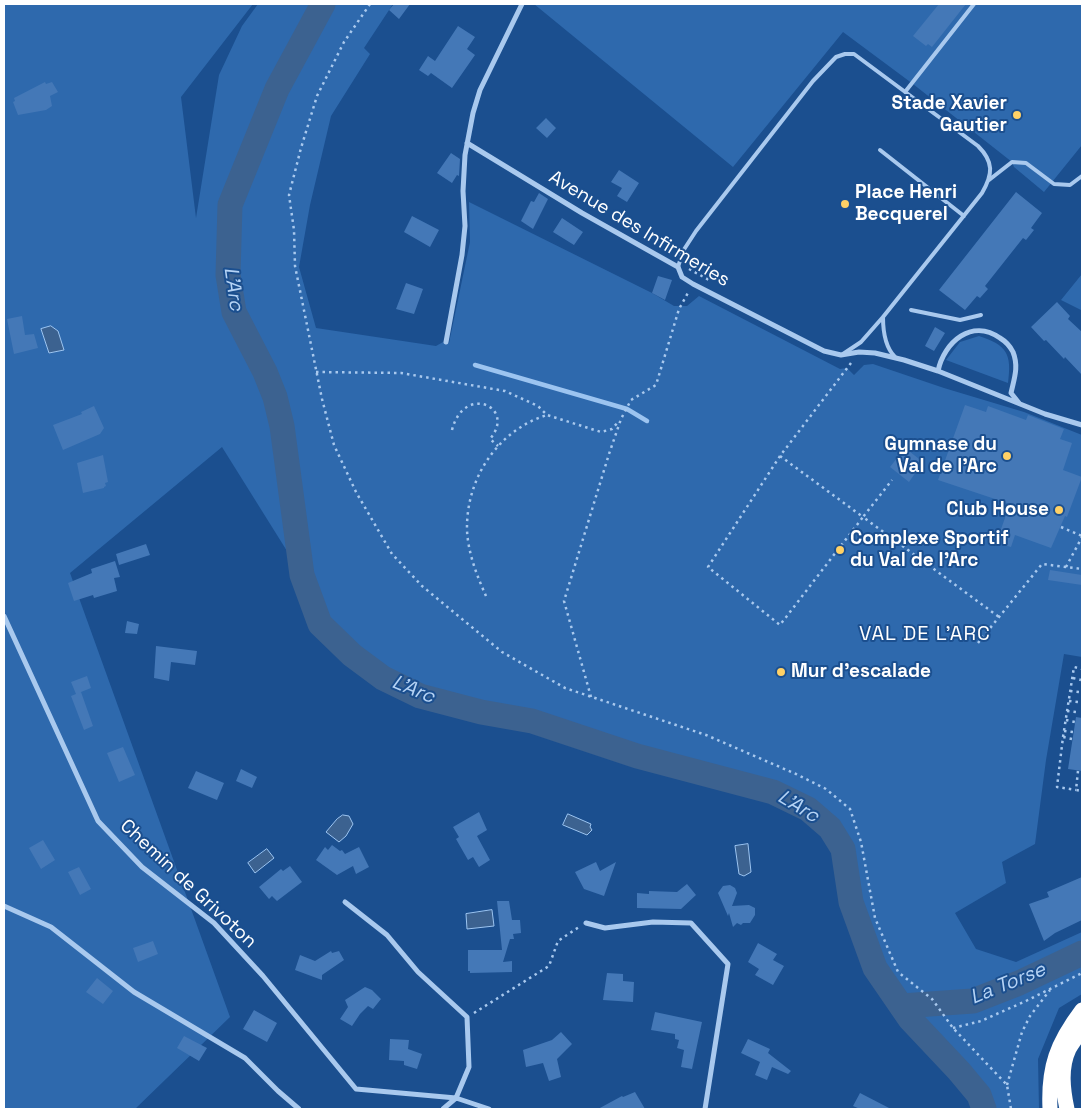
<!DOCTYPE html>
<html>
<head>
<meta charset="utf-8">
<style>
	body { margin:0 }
	#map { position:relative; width:1086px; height:1113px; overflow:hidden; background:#1b4f8f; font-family:"Space Grotesk",sans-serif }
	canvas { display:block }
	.frame { position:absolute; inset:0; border:5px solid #fff; pointer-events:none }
</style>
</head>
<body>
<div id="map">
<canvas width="1086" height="1113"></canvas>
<div class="frame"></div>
</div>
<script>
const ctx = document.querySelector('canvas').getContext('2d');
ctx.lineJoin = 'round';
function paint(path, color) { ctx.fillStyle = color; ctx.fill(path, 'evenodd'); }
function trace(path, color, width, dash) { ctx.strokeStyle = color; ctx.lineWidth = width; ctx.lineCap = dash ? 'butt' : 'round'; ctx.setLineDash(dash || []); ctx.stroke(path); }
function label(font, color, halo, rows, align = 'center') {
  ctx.font = font + ' "Space Grotesk",sans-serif'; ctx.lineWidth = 4; ctx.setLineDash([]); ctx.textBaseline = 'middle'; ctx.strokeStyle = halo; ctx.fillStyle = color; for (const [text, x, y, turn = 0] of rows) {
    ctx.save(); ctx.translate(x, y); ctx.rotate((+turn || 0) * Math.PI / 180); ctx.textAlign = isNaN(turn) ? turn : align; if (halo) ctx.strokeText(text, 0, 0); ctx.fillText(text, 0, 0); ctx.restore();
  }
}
paint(new Path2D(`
	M4,4H253L181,97L196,218L219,75L242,26L258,4H393L364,48L370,54L331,116L310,205L299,267L316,328L436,346L443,342L449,343L470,242L469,202L652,293L674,306H687L699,296L840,369L847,368L854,375L864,365L873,364L944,388L1024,412L1082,435V657L1064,654L1046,760L1035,844L1002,862L1006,883L955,913L976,949L1016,962L1082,932V994L1059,1008L1038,1059L1039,1109H984L979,1095L959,1071L910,1019L875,968L851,902L843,849L830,828L808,809L773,792L637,756L532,721L481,712L435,701L420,696L383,678L352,655L320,624L302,575L222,447L70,573L230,1017L135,1109H4Z
	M534,4H1082V145L1044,192L1014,167L1012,162L913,84L843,32L733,167Z
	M1082,274V307L1081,310L1061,300Z
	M979,336C1007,345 1012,354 1008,383L946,360L960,342Z`), '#2e69ad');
const water = new Path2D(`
	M51,326L58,331L64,350L49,353L41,329Z
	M568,814L591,824L590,827L592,830L587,835L563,825Z
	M343,815L349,816L353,824L346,836L339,842L326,832L337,819Z
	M748,844L751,872L744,876L739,874L735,846Z
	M267,849L274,858L255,873L248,863Z
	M492,910L494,926L467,929L466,914Z`);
paint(water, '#3c6290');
trace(water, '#9cc4f0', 1);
trace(new Path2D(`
	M475,365L627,409L647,421`), '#9cc4f0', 4.5);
trace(new Path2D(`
	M323,4L277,89L230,205L228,275L234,312L265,372L275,397L282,426L302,575L320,624L352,655L383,678L420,696L481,712L532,721L637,756L773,792L808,809L830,828L843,849L851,902L875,968L910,1019L959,1071L979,1095L984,1109
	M901,1006L973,1001L1019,983L1082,953`), '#3c6290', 25);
paint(new Path2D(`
	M394,4H410L399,19L389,10Z
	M939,4H966L932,47L928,44L926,46L913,36Z
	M458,26L475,37L467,49L475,55L452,88L431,73L428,76L419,70L428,56L435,61Z
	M45,82L46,84L52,82L58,92L50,96L52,106L46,110L18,115L13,102L15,101L14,98Z
	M546,118L556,128L547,138L536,128Z
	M451,153L460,159L459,176L457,175L452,183L437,173Z
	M619,170L639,183L627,202L617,196L622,188L611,182Z
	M1016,192L1042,213L1031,228L1034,230L1026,240L1023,238L985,286L988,289L980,298L977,296L965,310L939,290Z
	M539,193L548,199L533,229L521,221L531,201L534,202Z
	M412,216L439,230L430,247L404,232Z
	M562,218L583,232L574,245L553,232Z
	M658,276L672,280L665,300L652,293Z
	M406,283L423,289L414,314L396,309Z
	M1057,302L1070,316L1068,319L1082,332V375L1065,357L1064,359L1046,340L1044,341L1031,327Z
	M22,316L25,335L34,334L38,348L14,354L7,319Z
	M935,327L945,333L934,351L925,346Z
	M965,405L986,412L988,406L1026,420L1028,415L1064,429L1060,439L1072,443L1063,470L1082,477L1067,517L1065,516L1051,548L1015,535L1011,547L996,543L1010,504L938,480Z
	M94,406L104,428L100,434L63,450L53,425L82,414L81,412Z
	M905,448L923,462L909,482L890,467Z
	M103,455L108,482L105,483L106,486L104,487V488L83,493L77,463Z
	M146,544L150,555L119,565L116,554Z
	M115,561L120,577L114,578L117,591L94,598L93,595L74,601L68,583L92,573L91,569Z
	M1050,570L1082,575V585L1048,580Z
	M127,621L139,624L137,634L125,633Z
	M156,646L197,651L195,665L171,662L169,681L154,678Z
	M87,676L91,688L76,694L71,682Z
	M81,692L93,726L84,730L71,696Z
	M1076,717L1082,718V771L1068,769Z
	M123,747L135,775L119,782L107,753Z
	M241,769L257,777L252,788L236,781Z
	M196,771L224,783L217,800L188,788Z
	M479,812L487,830L477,836L490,860L479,867L473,857L468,860L456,839L459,837L453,827Z
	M43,840L55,860L41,869L29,848Z
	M332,845L340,851L342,850L345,854L359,847L369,867L356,874L353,866L337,875L316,860L325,847L328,850Z
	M596,862L600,871L616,862L604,896L584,889L575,872Z
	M290,866L302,882L277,901L272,896L269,899L259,887L281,869L283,871Z
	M79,867L91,889L80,895L68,872Z
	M1082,877V920L1055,933L1044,941L1029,904L1049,897L1047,892Z
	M687,884L696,895L681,909L637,908V893L649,894V891L677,892Z
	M730,885L735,888L737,893L732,906L749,905L755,908V915L750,923H743L741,925L737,923L733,927L729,913L728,916L718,893L723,886Z
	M497,901H509L512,920H520L521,933L513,934L514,939H510L503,962L512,961V972L470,973V971H468V950H502Z
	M153,941L158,954L138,962L133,948Z
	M758,943L777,954L773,960L784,966L773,985L755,975L759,969L748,962Z
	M331,951L332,953L339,951L344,960L322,975V980L295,970L300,955L315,961Z
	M607,973L623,974V981L634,982L633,1002L603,1000Z
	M97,978L113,991L103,1004L86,992Z
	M365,987L372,990L381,999L373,1009L368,1006L360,1014L352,1026L340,1019L348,1007L345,1000Z
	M254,1010L277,1023L267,1042L243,1029Z
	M655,1012L702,1022L692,1069L681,1067L684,1050L677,1048L679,1040L675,1039V1034L651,1030Z
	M561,1032L572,1044L557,1059L561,1077L549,1081L543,1063L526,1067L523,1050L552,1040Z
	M184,1036L207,1048L199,1061L177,1048Z
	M390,1039L409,1040L408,1049L422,1054L417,1069L404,1065V1061L389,1060Z
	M748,1039L770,1049L768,1053L791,1071L788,1074L772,1067L767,1080L755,1075L760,1062L741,1053Z
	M635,1092L645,1109H598L622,1096L623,1097Z
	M860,1093L891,1109H860L853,1106Z`), '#4478b7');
trace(new Path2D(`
	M370,4L344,42L317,96L301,148L289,195L294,230L295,266L322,399L334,445L356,492L392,554L422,586L502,652L565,688L706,735L796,774L826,789L850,809L861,842L875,918L898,972L932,999L953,1028L1007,1085L1011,1109
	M689,269L711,281
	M851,363L780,456L708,567L780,625L863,517L999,617
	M316,372L401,373L505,391L538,406L547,415L601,432L612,429L619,421
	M452,430C464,383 517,407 490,439L498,446
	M780,456L863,517L892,480
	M1061,527L1082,536
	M1066,567L1082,537
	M486,596C477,576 468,553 467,530C466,478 498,430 547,415
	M978,643L1042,564L1082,569
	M1073,678L1081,680
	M1070,691L1079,692
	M591,697L564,601L609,454L621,419L631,400L656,385L679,309L689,291
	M1069,701L1078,702
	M1067,711L1076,712
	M1066,720L1075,722
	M1064,731L1073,732
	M1063,737L1074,667L1082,669
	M1072,739L1063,737L1057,787L1076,790
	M1078,771L1076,790L1082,791
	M474,1013L549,966L558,941L579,927
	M953,1028L981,1021L1026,1001L1082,973
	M1007,1085L1022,1032L1030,1016L1050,990`), '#a9c9ee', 2.5, [2.5, 4]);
trace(new Path2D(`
	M905,92L974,4
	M880,150L964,216
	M989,180L1012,162L1026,163L1054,184L1070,185L1082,176
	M678,267L683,251L696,231L813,81L836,57L845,54H854L978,146C994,162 993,174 982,193L883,317C883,331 885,347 895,357
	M911,310L960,320L981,315
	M843,354L861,342L883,317`), '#a9c9ee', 4);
trace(new Path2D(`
	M467,143L582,213L678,267L682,277L693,284L824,351L841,355L859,352L875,353L904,360L938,371L1045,414L1082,425
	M446,342L462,255L465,226L463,191L465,155L473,113L480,90L522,4
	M938,371C944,342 972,318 1000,338C1005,341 1010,346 1013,352C1019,367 1014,379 1011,393L1019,403
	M4,616L98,821L142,867L214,923L263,976L356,1089L456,1098L469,1067L467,1017L418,972L387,935L345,902
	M4,906L51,927L134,992L245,1058L278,1091L299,1109
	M586,923L605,928L653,922L691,923L728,964L705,1109
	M443,1109L456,1098L489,1109`), '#a9c9ee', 5);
trace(new Path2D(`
	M1050,1109C1048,1067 1057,1043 1082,1010
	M1067,1109C1063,1090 1060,1068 1069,1049C1073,1042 1078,1036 1082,1029`), '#fff', 15);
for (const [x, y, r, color] of [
	[1017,115,5,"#ffd166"],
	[845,204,5,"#ffd166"],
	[1007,456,5,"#ffd166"],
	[1059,510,5,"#ffd166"],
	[840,550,5,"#ffd166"],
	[781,672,5,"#ffd166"]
]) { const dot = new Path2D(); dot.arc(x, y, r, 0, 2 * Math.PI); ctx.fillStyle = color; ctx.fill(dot); trace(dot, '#1b4f8f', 2); }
label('bold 19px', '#fff', '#1b4f8f', [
	["Stade Xavier",1007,104],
	["Gautier",1007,126],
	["Place Henri",855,193,"left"],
	["Becquerel",855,215,"left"],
	["Gymnase du",997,445],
	["Val de l'Arc",997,467],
	["Club House",1049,510],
	["Complexe Sportif",850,539,"left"],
	["du Val de l'Arc",850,561,"left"],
	["Mur d'escalade",791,672,"left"]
], 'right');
label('19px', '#fff', '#1b4f8f', [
	["Avenue des Infirmeries",639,229,31],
	["Chemin de Grivoton",188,884,43]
]);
label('italic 20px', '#b5d3f5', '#1b4f8f', [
	["L'Arc",233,289,82],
	["L'Arc",413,690,22],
	["L'Arc",798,807,31],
	["La Torse",1008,984,-22]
]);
ctx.letterSpacing = '1px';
label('20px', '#fff', '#1b4f8f', [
	["VAL DE L'ARC",925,635]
]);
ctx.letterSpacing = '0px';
</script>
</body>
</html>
